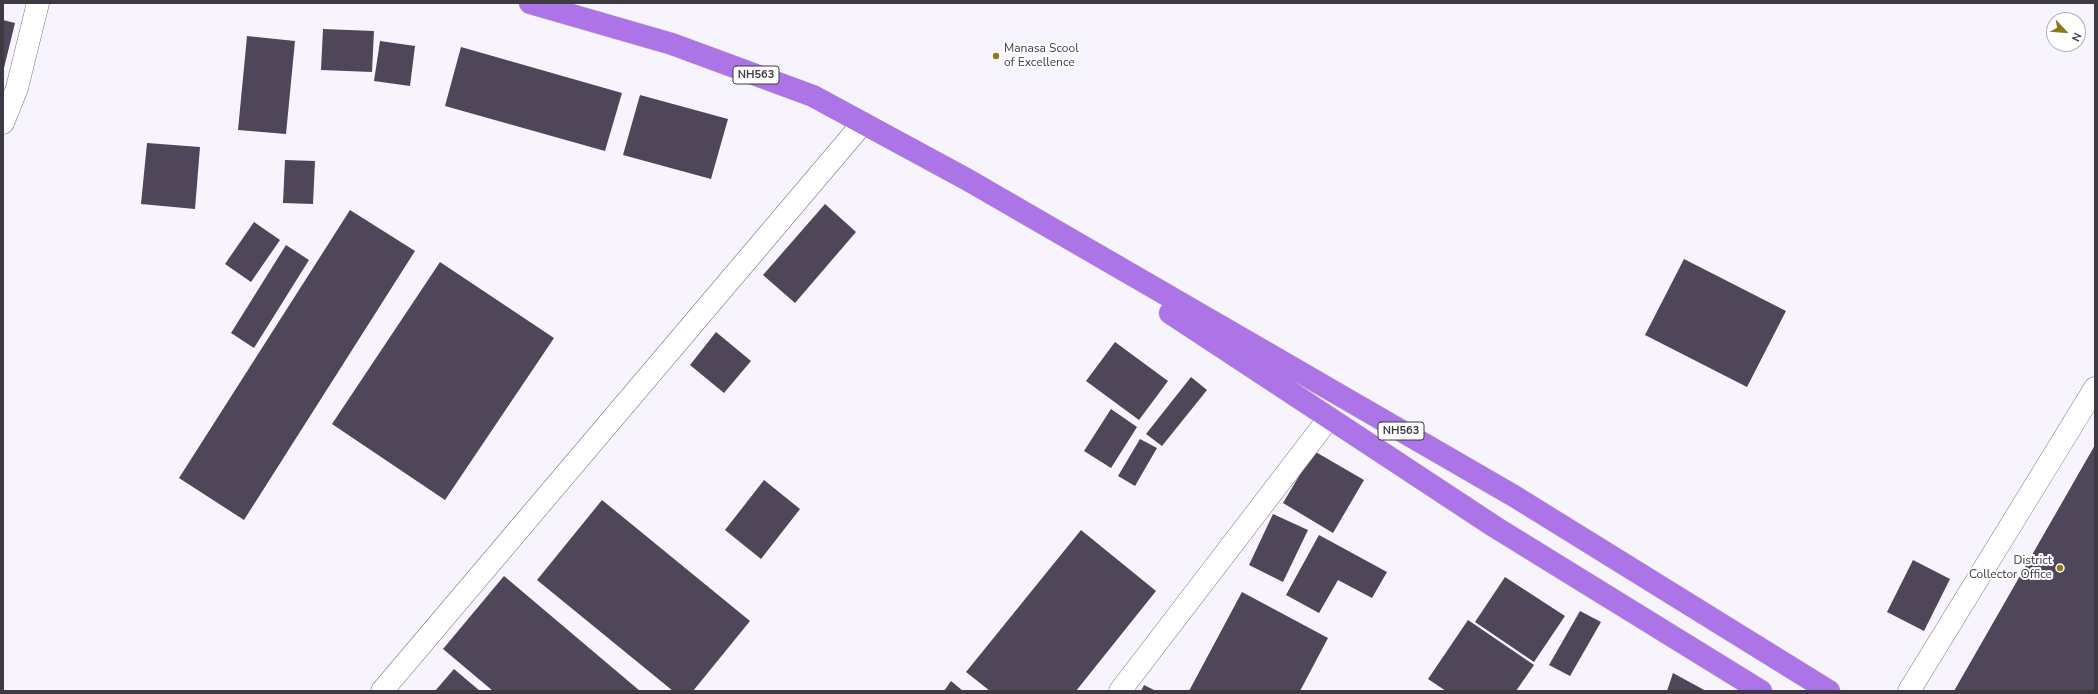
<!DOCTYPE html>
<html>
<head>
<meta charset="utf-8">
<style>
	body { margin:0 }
	#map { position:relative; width:2098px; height:694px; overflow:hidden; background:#f8f4fe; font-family:"Nunito Sans",sans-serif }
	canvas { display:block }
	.frame { position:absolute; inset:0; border:4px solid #3e3a44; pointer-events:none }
	.north { position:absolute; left:2046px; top:12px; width:40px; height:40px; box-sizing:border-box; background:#fff; border:1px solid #b2b0b4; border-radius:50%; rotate:116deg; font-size:11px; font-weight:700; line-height:16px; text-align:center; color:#3e3a44 }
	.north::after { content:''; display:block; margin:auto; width:14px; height:18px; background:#8e781e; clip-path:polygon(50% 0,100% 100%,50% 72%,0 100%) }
</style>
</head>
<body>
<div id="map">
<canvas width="2098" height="694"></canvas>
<div class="frame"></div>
<div class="north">N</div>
</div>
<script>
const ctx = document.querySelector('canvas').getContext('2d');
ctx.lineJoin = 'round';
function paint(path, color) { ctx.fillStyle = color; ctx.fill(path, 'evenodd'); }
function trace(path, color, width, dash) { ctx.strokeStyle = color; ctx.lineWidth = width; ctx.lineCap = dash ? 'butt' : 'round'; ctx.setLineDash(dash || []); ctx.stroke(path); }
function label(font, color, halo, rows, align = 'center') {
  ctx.font = font + ' "Nunito Sans",sans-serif'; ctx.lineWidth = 4; ctx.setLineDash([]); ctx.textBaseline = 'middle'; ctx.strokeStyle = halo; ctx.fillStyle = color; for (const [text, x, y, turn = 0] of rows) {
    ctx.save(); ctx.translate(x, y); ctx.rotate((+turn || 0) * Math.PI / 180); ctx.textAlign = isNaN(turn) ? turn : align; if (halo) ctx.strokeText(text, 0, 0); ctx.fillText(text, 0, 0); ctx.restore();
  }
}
paint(new Path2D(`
	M3,20L15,23L4,68H3Z
	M323,29L374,31L372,72L321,70Z
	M247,36L295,41L286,134L238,130Z
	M380,41L415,46L410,86L374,81Z
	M461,47L622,93L605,151L445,106Z
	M640,95L728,119L711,179L623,155Z
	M147,143L200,147L195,209L141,204Z
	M285,160L315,161L313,204L283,203Z
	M825,204L856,232L795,303L763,275Z
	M350,210L415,251L244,520L179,478Z
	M254,222L280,240L251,282L225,264Z
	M286,245L309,260L254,348L231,333Z
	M1684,259L1786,311L1747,387L1645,335Z
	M440,262L554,338L445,500L332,424Z
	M716,332L751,361L724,393L690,365Z
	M1115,342L1168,381L1139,420L1086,381Z
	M1191,377L1207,390L1162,446L1146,434Z
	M1111,409L1137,427L1111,468L1084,451Z
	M1140,439L1157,448L1135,486L1118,476Z
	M2095,445V691H1954Z
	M1314,451L1364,480L1333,533L1283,503Z
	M764,480L800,509L761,559L725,530Z
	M602,500L750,621L693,691H673L537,580Z
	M1273,514L1308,530L1283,582L1249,565Z
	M1081,530L1156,591L1076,691H990L966,672Z
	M1319,535L1387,572L1372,598L1338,580L1319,613L1286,595Z
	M1913,560L1950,579L1924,631L1887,612Z
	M504,576L640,691H493L443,649Z
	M1505,577L1565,616L1534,662L1475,622Z
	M1242,592L1328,638L1300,691H1189Z
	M1580,611L1601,622L1570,676L1549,665Z
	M1468,620L1534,665L1516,691H1446L1428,679Z
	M454,669L480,691H435Z
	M1673,673L1706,691H1667Z
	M951,681L963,691H944Z
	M1144,685L1156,691H1141Z`), '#4f465a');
const street = new Path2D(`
	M3,123L17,88L38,3
	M382,691L863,123
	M1120,691L1329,418
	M1909,691L2095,388`);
const highway = new Path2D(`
	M530,3L672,44L813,96L968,180L1514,496L1829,691
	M1170,313L1495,527L1761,691`);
trace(street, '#797085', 23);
trace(highway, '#d5d4d6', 23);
trace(street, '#fff', 22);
trace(highway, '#ac74e6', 22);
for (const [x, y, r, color] of [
	[996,56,4,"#8e781e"],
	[2060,568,4,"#8e781e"]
]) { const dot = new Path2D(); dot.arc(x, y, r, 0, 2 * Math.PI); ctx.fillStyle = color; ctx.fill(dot); trace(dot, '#fff', 1.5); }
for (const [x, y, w] of [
	[756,75,46],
	[1401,431,46]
]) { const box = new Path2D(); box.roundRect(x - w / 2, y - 9, w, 18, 3); ctx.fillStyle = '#fff'; ctx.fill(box); trace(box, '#3e3a44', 1); }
label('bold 11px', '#3e3a44', null, [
	["NH563",756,75],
	["NH563",1401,431]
]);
label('12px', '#3e3a44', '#fff', [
	["Manasa Scool",1004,49],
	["of Excellence",1004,63],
	["District",2052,561,"right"],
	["Collector Office",2052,575,"right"]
], 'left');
</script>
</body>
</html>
